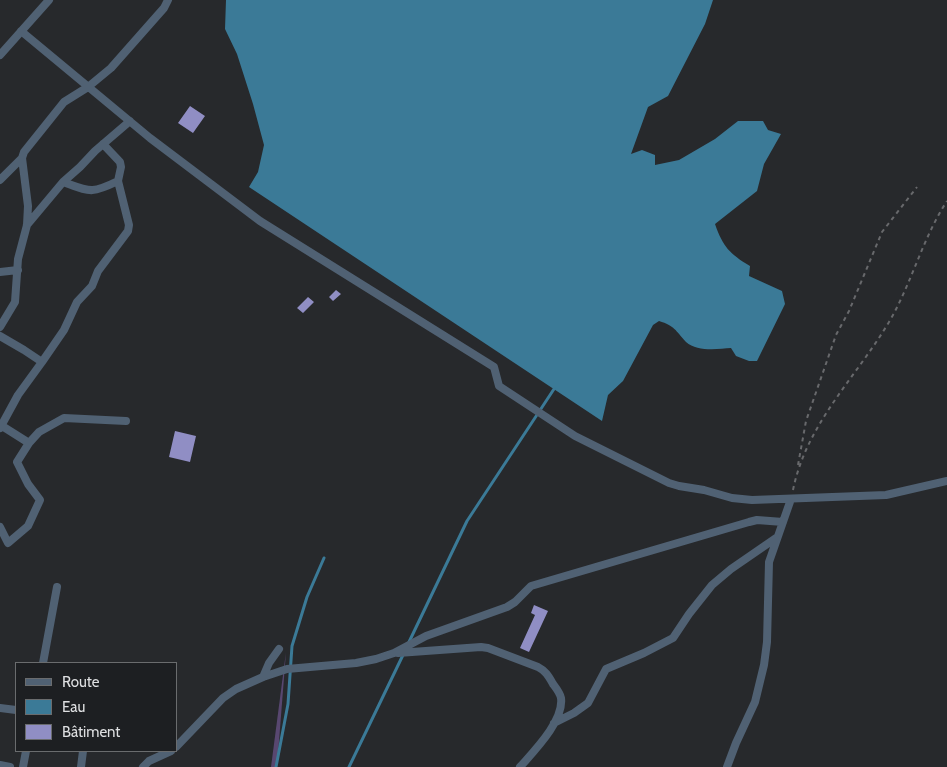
<!DOCTYPE html>
<html>
<head>
<meta charset="utf-8">
<style>
	body { margin:0 }
	#map { position:relative; width:947px; height:767px; overflow:hidden; background:#27292c; font-family:Cabin,sans-serif }
	canvas { display:block }
	.legend { position:absolute; left:15px; top:662px; width:162px; height:90px; box-sizing:border-box; background:#1d1f22; border:1px solid #6a6c6e; margin:0; padding:6px 9px; list-style:none; font-size:15px; color:#dedfe1 }
	.legend li { display:flex; align-items:center; gap:10px; height:25px }
	.legend b { width:25px; border:1px solid #6a6c6e }
</style>
</head>
<body>
<div id="map">
<canvas width="947" height="767"></canvas>
<ul class="legend">
<li><b style="height:6px;background:#506173"></b>Route</li>
<li><b style="height:14px;background:#3b7a97"></b>Eau</li>
<li><b style="height:14px;background:#908ec4"></b>Bâtiment</li>
</ul>
</div>
<script>
const ctx = document.querySelector('canvas').getContext('2d');
ctx.lineJoin = 'round';
function paint(path, color) { ctx.fillStyle = color; ctx.fill(path, 'evenodd'); }
function trace(path, color, width, dash) { ctx.strokeStyle = color; ctx.lineWidth = width; ctx.lineCap = dash ? 'butt' : 'round'; ctx.setLineDash(dash || []); ctx.stroke(path); }
paint(new Path2D(`
	M286,652L277,767H271Z`), '#584770');
paint(new Path2D(`
	M226,0H713L705,24L668,96L648,107L631,154L642,150L655,155V165L679,160L715,139L738,121H763L768,130L781,134L764,164L757,191L715,224C723,247 730,254 750,266L749,276L782,291L785,304L757,361H749L736,356L731,348C718,349 697,352 686,342C675,330 675,326 659,321L653,325L623,381L608,395L602,421L249,187L258,172L264,145L253,104L237,54L225,29Z`), '#3b7a97');
trace(new Path2D(`
	M409,642L467,521L554,389
	M276,767L288,704L292,646L307,597L324,558
	M349,767L403,655`), '#3b7a97', 3);
paint(new Path2D(`
	M190,106L205,116L193,133L178,123Z
	M336,290L341,294L333,301L329,297Z
	M308,297L314,302L303,313L297,308Z
	M175,431L196,436L190,462L169,457Z
	M534,605L548,611L529,652L520,648L535,615L531,613Z`), '#908ec4');
trace(new Path2D(`
	M798,465L806,421L836,335L849,311L882,232L917,187
	M793,490C807,421 860,374 893,315C913,278 924,236 947,201`), '#68696c', 2, [4, 4]);
trace(new Path2D(`
	M21,31L150,138L260,221L494,367L499,386L575,436L669,483L679,486L704,490L732,498L752,500L886,495L947,481
	M0,55L49,0
	M0,180L22,158
	M63,182C91,192 91,194 118,181
	M27,225L63,182L80,167L95,151L130,121
	M0,272L18,270
	M0,327L15,302L18,259L27,225L28,206L22,158L24,152L64,102L88,87L111,68L164,8L168,0
	M0,336L24,350L42,362L18,395L0,428
	M42,362L64,330L77,302L92,286L98,271L128,231L129,225L118,181L121,167L120,162L103,144
	M2,426L29,443L39,432L64,418L126,421
	M0,527L8,543L28,526L40,500L28,484L17,462L29,443
	M398,653L481,647L488,648L538,667C546,671 549,677 553,684C556,688 560,693 561,698C564,721 534,751 520,767
	M43,663L57,587
	M263,677L269,663L279,649
	M0,708L16,710
	M554,723L574,713L588,703L606,669L644,653L673,638L689,614L712,585L731,569L776,538
	M176,747L223,698L236,689L263,677L287,669L356,663L376,659L394,653L426,636L507,607L515,602L531,586L749,522L757,520L783,522
	M0,765L10,767
	M23,767L26,751
	M81,767L83,751
	M143,767L149,761L171,751
	M727,767L736,743L755,702L764,665L767,642L769,562L791,499`), '#506173', 8);
</script>
</body>
</html>
